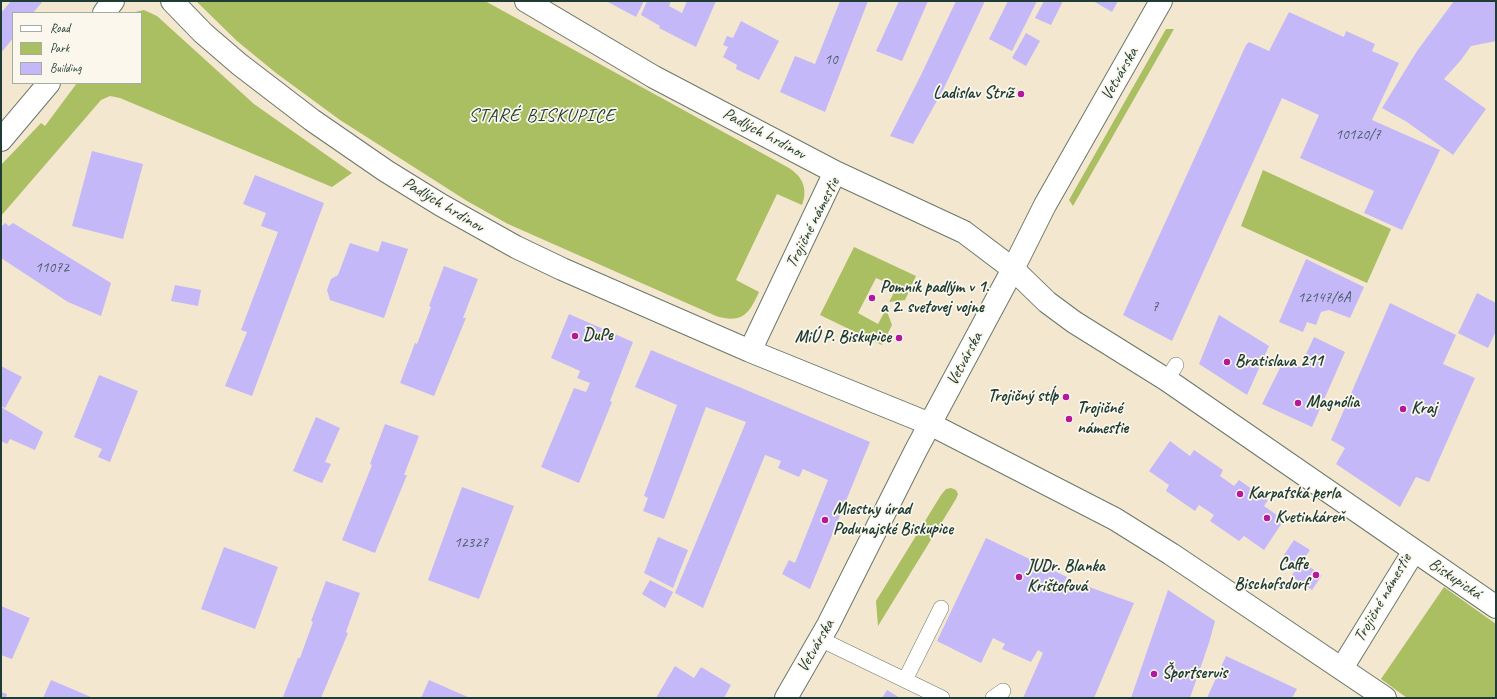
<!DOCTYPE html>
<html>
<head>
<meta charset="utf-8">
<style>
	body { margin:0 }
	#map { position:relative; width:1497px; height:699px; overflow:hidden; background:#f4e7cf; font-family:Caveat,sans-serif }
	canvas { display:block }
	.frame { position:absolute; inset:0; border:2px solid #1f3d34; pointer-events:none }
	.legend { position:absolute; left:12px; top:12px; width:130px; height:72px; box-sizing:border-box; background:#fbf7ec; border:1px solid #a3ada2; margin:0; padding:5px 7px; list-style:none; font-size:12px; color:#1f3d34 }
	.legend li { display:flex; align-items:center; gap:8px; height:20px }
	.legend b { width:20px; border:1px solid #a3ada2 }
</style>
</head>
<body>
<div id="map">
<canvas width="1497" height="699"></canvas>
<div class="frame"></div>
<ul class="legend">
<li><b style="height:5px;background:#fff"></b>Road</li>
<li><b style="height:11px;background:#aabe62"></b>Park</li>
<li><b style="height:11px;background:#c4b8f9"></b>Building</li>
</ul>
</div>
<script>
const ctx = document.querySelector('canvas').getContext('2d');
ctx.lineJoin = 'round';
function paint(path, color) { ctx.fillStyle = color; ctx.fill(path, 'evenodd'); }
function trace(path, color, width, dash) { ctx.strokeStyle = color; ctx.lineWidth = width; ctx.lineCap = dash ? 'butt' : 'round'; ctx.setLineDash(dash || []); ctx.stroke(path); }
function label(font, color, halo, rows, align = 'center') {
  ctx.font = font + ' Caveat,sans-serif'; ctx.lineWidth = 3.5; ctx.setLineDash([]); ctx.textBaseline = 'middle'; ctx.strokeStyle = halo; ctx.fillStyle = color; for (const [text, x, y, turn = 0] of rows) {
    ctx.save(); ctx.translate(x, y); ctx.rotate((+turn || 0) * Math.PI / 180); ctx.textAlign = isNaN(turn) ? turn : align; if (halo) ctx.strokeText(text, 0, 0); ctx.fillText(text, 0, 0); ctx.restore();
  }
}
paint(new Path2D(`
	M196,1H485L789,168C803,177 808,189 802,205L777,194L736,280L759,292C749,314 742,324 716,316L508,224L467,201L340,120L276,73L237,41Z
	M144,10L157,16L254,104L352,173L332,187L120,98L110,96L101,100L1,216V165L41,123L45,126L77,83H141V13H131Z
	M1166,29H1174L1073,206L1069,200Z
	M1263,170L1391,229L1367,283L1241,226Z
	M854,247L916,276L905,300L889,302L897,287L876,278L858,313L878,324L886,309L892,325L882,345L820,315Z
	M951,488L956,490L958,494L956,499L878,626L876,601L941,495L946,489Z
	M1444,587L1496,624V698H1407L1381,679Z`), '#aabe62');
paint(new Path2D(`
	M11,1H43L33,13H13V38L1,53V13Z
	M606,1H644L636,17Z
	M647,1H671L669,6L682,13L687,1H716L696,47L659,28L660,26L641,15Z
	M840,1H868L825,112L780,92L795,56L815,64Z
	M899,1H928L902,61L876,51Z
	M956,1H985L944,88L913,144L890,136L921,75Z
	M1008,1H1037L1012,51L989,39Z
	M1044,1H1063L1051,25L1035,18Z
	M1093,1H1118L1112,12Z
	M1454,1H1496V41L1471,46L1461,60L1444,79L1486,109L1453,155L1407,122L1382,108L1417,51Z
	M1289,12L1344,37L1346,31L1375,44L1372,51L1399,63L1372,120L1440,150L1402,230L1364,213L1374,191L1300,158L1319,115L1282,98L1172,341L1123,315L1246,45L1249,42L1269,51Z
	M741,21L779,41L759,80L736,69L737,65L723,57L728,47L723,45L727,36L733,38Z
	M1026,33L1040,41L1026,66L1012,58Z
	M92,151L143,164L123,239L72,226Z
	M255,175L324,203L252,396L225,386L247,332L241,330L278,232L261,226L266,213L243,204Z
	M5,223L9,226L13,223L111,283L101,316L68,302L1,258V227Z
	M382,241L408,249L384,318L330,300L327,290L331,279L338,275L350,243L378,252Z
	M1306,259L1364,287L1350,318L1329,310L1321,312L1316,325L1307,322L1303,332L1279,322Z
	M444,266L478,279L463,318H466L434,396L400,383L415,343L417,344L431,307L429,306Z
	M175,285L201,290L198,306L171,301Z
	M1477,293L1496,303V331L1488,348L1458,333Z
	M1390,303L1456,335L1443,364L1475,378L1429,482L1416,477L1400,507L1336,464L1345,448L1331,440Z
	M569,314L633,342L610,401L612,402L579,483L541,467L574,388L586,392L590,383L577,378L580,371L551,358Z
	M1219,315L1269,346L1247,395L1199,364Z
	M1314,337L1345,352L1312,427L1262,404L1284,360L1300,367Z
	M651,350L870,442L810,589L782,574L789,560L795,563L828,480L803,469L799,477L778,468L781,461L765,455L703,608L675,593L746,422L706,407L664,519L643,511L648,498L644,496L677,405L635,387Z
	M1,366L22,377L5,408L1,406Z
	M99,375L138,391L110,462L98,457L102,449L74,437Z
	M1,407L43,432L35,450L10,439L7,444L1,441Z
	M316,417L340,428L325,462L331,464L322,483L293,471Z
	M385,424L419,436L404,475H407L375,553L342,540L372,465L370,464Z
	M1170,441L1190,456L1194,450L1223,470L1220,476L1234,486L1239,480L1268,500L1264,506L1284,520L1264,550L1244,536L1239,541L1210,521L1214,515L1199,505L1195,511L1166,491L1169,485L1149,471Z
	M462,487L514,506L479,599L428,580Z
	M658,537L688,550L673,588L644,573Z
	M986,538L1067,577L1064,583L1087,593L1089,587L1134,603L1094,698H1023L1043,653L1038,650L1031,662L1002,649L1005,644L993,638L981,663L937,641Z
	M1294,540L1310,550L1302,562L1322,575L1312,590L1291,576L1295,571L1280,561Z
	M224,547L278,567L255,629L201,609Z
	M650,580L673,592L665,608L642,594Z
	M326,581L360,593L346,632L348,633L321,698H284L283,697L298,658H300L313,622L311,621Z
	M1168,590L1215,621L1209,643L1190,698H1131Z
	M1,606L30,618L12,659L1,655Z
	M1226,656L1297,689L1292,698H1207Z
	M675,666L694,678L701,667L731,685L724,698H656Z
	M51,680L77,691L93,698H43Z
	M429,680L470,698H421Z
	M887,690L900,698H882Z
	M1,692L7,694L6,698H1Z`), '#c4b8f9');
const service = new Path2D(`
	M1167,380L1176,365
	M820,639L942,698
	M905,680L941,608
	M993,698L1003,691`);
const minor = new Path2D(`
	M172,1L203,33L239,64L312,120L386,171L441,205L516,247L562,269L750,351L930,424L1115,519L1171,554L1385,698
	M526,1L654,77L835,172L964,232L1013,269L1047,302L1074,322L1167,380L1496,607
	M104,13L113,1
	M1,140L49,83
	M750,351L835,172
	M1342,668L1414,551`);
const tertiary = new Path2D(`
	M786,698L828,625L916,450L1013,269L1045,205L1161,1`);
trace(service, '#6a786a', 16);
trace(minor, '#6a786a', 24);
trace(tertiary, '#6a786a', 24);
trace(service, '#fff', 15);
trace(minor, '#fff', 22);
trace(tertiary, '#fff', 22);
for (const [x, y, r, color] of [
	[1021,94,4,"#b5179e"],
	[872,298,4,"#b5179e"],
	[575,336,4,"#b5179e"],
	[899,338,4,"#b5179e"],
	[1227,362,4,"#b5179e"],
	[1066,397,4,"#b5179e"],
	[1298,403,4,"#b5179e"],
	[1403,409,4,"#b5179e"],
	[1069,419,4,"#b5179e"],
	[1240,494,4,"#b5179e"],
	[1267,518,4,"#b5179e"],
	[825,520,4,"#b5179e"],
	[1316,575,4,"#b5179e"],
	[1019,577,4,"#b5179e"],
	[1154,674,4,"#b5179e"]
]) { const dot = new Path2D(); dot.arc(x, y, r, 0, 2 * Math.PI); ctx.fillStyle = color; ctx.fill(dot); trace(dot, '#fbf7ec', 1.5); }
label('15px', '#485c65', null, [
	["10",831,60],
	["10120/7",1358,135],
	["11072",52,268],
	["12147/6A",1324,298],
	["7",1155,307],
	["12327",471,543]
]);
label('17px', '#1f3d34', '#fbf7ec', [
	["Vetvárska",1120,74,-60],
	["Padlých hrdinov",764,134,28],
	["Padlých hrdinov",443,205,31],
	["Trojičné námestie",813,223,-63],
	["Vetvárska",965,359,-62],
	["Biskupická",1455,579,34],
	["Trojičné námestie",1383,598,-60],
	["Vetvárska",816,646,-60]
]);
label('bold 17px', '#1f3d34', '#fbf7ec', [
	["Ladislav Stríž",1013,94,"right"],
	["Pomník padlým v 1.",880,288],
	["a 2. svetovej vojne",880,308],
	["DuPe",583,336],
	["MiÚ P. Biskupice",891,338,"right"],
	["Bratislava 211",1235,362],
	["Trojičný stĺp",1058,397,"right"],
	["Magnólia",1306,403],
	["Trojičné",1077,409],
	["námestie",1077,429],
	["Kraj",1411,409],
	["Karpatská perla",1248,494],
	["Miestny úrad",833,510],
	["Podunajské Biskupice",833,530],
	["Kvetinkáreň",1275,518],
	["Caffe",1308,565,"right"],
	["Bischofsdorf",1308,585,"right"],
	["JUDr. Blanka",1027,567],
	["Krištofová",1027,587],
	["Športservis",1162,674]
], 'left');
ctx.letterSpacing = '1px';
label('19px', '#1f3d34', '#fbf7ec', [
	["STARÉ BISKUPICE",542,116]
]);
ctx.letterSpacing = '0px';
</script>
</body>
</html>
